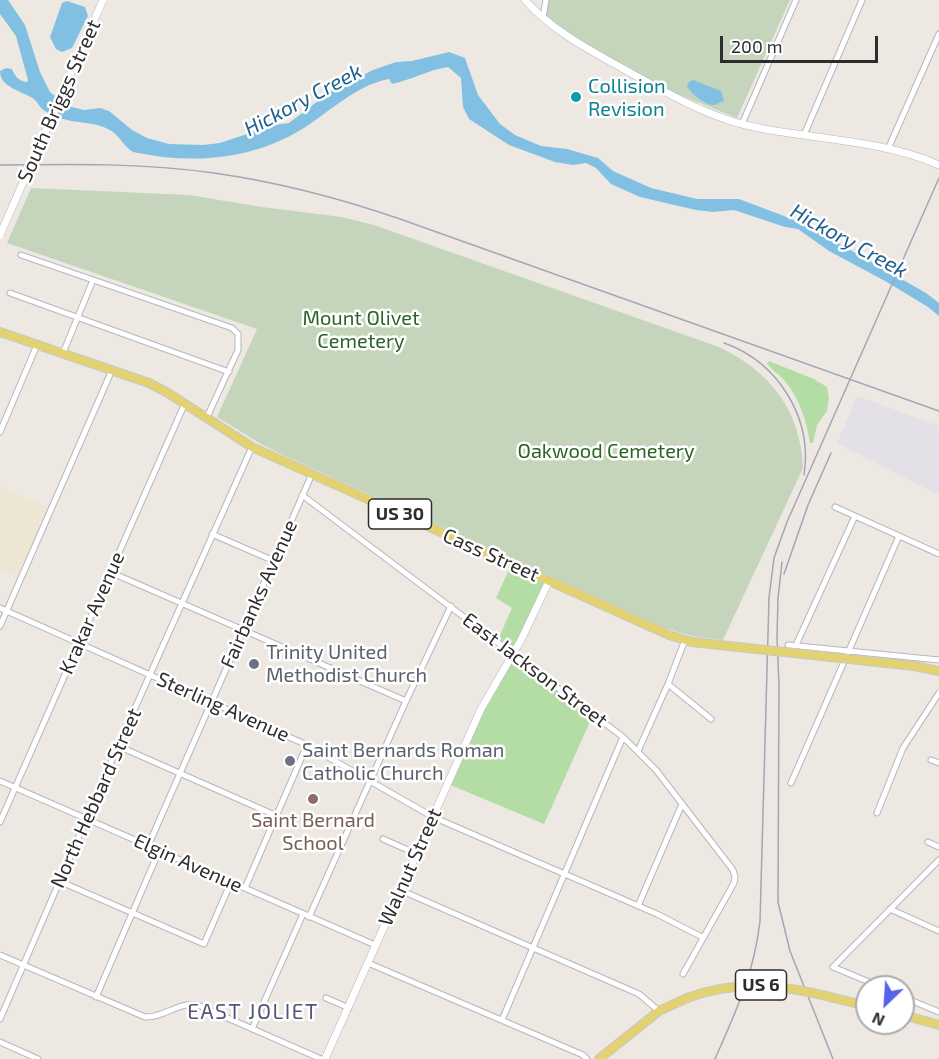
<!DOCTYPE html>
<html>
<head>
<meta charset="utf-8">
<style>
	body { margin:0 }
	#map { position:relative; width:939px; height:1059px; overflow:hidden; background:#ede9e2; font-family:"Exo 2",sans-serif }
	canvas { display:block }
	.north { position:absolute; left:855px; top:975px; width:60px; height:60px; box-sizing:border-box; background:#fff; border:2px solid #ababab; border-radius:50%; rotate:205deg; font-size:16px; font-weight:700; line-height:24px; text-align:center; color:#2d2d2d }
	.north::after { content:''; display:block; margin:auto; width:21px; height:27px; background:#5563e6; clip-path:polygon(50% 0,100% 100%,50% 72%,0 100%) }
	.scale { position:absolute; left:720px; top:36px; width:158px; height:27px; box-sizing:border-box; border:3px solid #2d2d2d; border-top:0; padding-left:8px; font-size:18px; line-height:21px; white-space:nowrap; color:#2d2d2d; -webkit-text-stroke:4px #fff; paint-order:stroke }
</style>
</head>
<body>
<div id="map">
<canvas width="939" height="1059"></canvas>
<div class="north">N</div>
<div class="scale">200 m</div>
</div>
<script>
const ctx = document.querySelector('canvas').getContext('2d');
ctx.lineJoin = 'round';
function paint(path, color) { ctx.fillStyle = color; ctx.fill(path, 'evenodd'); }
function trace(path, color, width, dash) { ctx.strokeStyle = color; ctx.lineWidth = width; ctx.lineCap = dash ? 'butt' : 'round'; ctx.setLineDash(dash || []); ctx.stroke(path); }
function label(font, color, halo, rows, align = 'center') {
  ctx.font = font + ' "Exo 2",sans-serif'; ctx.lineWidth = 5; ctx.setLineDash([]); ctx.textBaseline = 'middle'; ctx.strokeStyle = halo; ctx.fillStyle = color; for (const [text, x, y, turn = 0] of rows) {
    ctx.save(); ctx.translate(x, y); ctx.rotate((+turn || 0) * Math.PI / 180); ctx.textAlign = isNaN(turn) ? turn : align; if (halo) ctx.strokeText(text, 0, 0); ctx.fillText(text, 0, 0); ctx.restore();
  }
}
paint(new Path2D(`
	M857,396L939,426V495L837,443Z`), '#e3e1e7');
paint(new Path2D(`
	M0,487L50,508L20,577L0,569Z`), '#ece6d3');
paint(new Path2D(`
	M769,361L814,379L827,387L829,398L827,411L817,425L813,443H810C806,420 800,399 784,380C779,374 771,370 767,363Z
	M511,565L548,582L512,653L497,642L512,608L496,598Z
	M513,654L593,715L544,824L448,784L481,710Z`), '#b3dda5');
paint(new Path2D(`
	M548,0H790L737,118L670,91L591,49L545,17Z
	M31,188L189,195L262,207L342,217L374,225L719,347C770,371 801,411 803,468L723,640L696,637L665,628L283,455L261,444L217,417L257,329L7,243Z`), '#c5d5bb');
paint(new Path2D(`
	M0,0H8L25,25L40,72L50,92L65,104L72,107L84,110L100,108L109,111L132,130L147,138L169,144L203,145L220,143L274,125L289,123L330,92L373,70L396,62L412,61L449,52L465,58L478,95L500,124L515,135L541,146L567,149L598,158L613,171L651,188L697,199H739L784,216L810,227L926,293L939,303V316L928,307L885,281L829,251L798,229L785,227L734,210L713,212L696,210L640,197L611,184L596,168L586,163L573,165L555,162L509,145L469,119L463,107L461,78L448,67C428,70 411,80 392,84L389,79C362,84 339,103 317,119C263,159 198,166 133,152C124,147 119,135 110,130C95,121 76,124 60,118C55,116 48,113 43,110C40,107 37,102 34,99C23,91 0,88 0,71L6,68L12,69C15,76 18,81 27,82L28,80L16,36L0,14Z
	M67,1L85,7L88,16L72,48L62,52L56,49L50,37L62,3Z
	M693,80L721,91L724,101C723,101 717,104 715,105C706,106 691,94 687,86L689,82Z`), '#81c0e2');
const minor = new Path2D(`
	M543,17L546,0
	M742,124L796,0
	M804,135L862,0
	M888,149L939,34
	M21,255L232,328L238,334V350L207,417
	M10,293L229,372
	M63,353L93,280
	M0,432L37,345
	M302,495L623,737L656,770L733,870L735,877L734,883L683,974
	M835,507L939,554
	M212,534L274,561
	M110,572L406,701
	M0,608L307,745L433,817L657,914L702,937
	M0,626L112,370
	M788,645L939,660
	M796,645L855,516
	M668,684L711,719
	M118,746L277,816
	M638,751L668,684L685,640
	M931,760L939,763
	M0,781L375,945
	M791,783L899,536
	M877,813L903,748L939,693
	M0,822L185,403
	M383,839L417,854
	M928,842L939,847
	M148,846L312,474
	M59,881L204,944L231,882
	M245,888L307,745
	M400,890L639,994L659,1011
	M638,906L682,804
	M890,909L939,931
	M309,917L406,701L451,606
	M0,955L145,1017C164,1018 179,1001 198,1005L321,1059
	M368,963L583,1055L587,1059
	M881,987L833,967L939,860
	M96,997L159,851
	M903,997L939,1012
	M326,998L349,1008
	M0,1019L118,746L252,447
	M502,1020L623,737
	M252,1029L303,914
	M0,1042L38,1059`);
const tertiary = new Path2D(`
	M525,0C549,28 586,48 618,66C666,92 710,120 764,129C819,139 889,142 939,165
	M325,1059L481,709L521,640L549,581`);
const primary = new Path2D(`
	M0,332L149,383L168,393L252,447L669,635L692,642
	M834,998L867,1006
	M903,1015L939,1025
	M599,1059L659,1011L687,998`);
trace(minor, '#b5b6bf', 7);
trace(tertiary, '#b5b6bf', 8);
trace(primary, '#c8c8c8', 10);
trace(minor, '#fff', 5);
trace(tertiary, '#fff', 7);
trace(primary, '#e2d271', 8);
trace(new Path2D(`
	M0,165C71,164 143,163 214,173C278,182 339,198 400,219L939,411
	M724,343C778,362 813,418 804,475
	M782,562L778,598L777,637L779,685L778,902L790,951L833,1059
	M784,574L808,505L831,453
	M715,1059C736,1011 754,974 760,921L769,598L774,558L787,522L939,178`), '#a4a5b5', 1.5);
const tertiaryBridge = new Path2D(`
	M0,235L103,0`);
const primaryBridge = new Path2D(`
	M692,642L914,666L939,671
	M687,998C737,979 784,985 834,998`);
trace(tertiaryBridge, '#b5b6bf', 8, []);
trace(primaryBridge, '#c8c8c8', 10, []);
trace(tertiaryBridge, '#fff', 7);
trace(primaryBridge, '#e2d271', 8);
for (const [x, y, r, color] of [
	[576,97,6,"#0f9aa8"],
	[254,664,6,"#6b7280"],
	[290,761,6,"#6b7280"],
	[313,799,6,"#8d6e63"]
]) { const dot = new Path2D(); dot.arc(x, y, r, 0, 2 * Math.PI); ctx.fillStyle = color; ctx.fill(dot); trace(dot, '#fff', 2); }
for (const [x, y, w] of [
	[400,514,63],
	[761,985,51]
]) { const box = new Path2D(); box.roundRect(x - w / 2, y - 15, w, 30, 4.5); ctx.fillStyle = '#fff'; ctx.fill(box); trace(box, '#2d2d2d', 1.5); }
label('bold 18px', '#2d2d2d', null, [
	["US 30",400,514],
	["US 6",761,985]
]);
label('20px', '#0d838f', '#fff', [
	["Collision",588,86],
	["Revision",588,109]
], 'left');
label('20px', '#2d2d2d', '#fff', [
	["South Briggs Street",59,101,-66],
	["Cass Street",491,555,24],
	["Fairbanks Avenue",259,594,-66],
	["Krakar Avenue",92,613,-66],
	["East Jackson Street",535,670,37],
	["Sterling Avenue",223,707,24],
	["North Hebbard Street",96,798,-66],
	["Elgin Avenue",188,863,24],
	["Walnut Street",410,867,-66]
]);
label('20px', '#2b6424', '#fff', [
	["Mount Olivet",361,318],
	["Cemetery",361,341],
	["Oakwood Cemetery",606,451]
]);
label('20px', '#5b616d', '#fff', [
	["Trinity United",266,652],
	["Methodist Church",266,675],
	["Saint Bernards Roman",302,750],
	["Catholic Church",302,773]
], 'left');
label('20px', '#785e54', '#fff', [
	["Saint Bernard",313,820],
	["School",313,843]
]);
label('italic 21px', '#1d5f91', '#fff', [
	["Hickory Creek",303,100,-28],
	["Hickory Creek",849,241,29]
]);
ctx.letterSpacing = '1.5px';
label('21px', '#525579', '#fff', [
	["EAST JOLIET",253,1012]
]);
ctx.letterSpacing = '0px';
</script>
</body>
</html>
